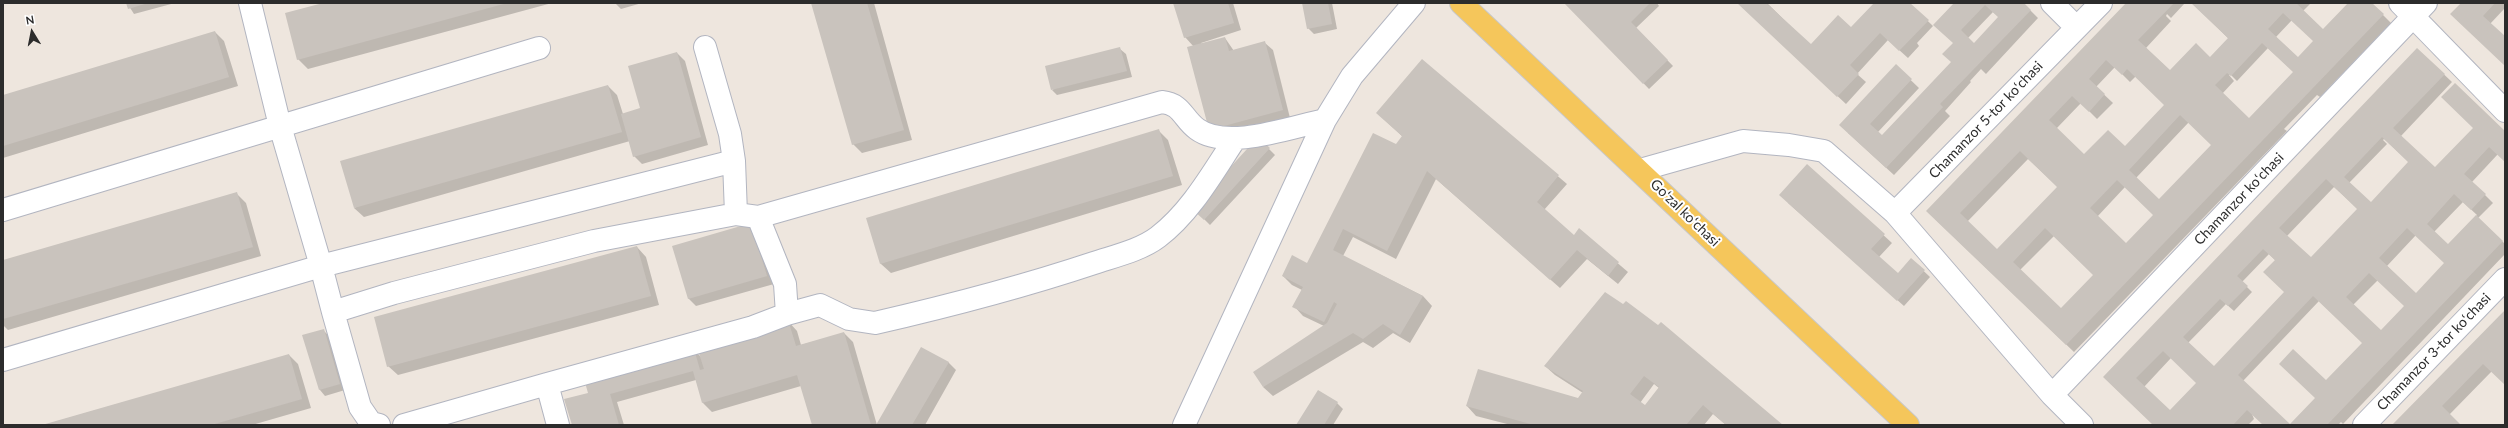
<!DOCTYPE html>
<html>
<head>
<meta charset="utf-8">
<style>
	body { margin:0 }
	#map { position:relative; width:2508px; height:428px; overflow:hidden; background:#eee6de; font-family:Lato,sans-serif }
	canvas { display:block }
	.frame { position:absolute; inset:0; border:4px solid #2c2c2c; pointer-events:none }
	.north { position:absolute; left:12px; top:12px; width:40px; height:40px; -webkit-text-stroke:3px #fff; paint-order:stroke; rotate:350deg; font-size:11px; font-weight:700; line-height:16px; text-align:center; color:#2c2c2c }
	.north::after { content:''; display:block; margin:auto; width:14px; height:18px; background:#2c2c2c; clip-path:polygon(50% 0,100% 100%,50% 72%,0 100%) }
</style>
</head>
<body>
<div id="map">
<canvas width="2508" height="428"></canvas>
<div class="frame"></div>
<div class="north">N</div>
</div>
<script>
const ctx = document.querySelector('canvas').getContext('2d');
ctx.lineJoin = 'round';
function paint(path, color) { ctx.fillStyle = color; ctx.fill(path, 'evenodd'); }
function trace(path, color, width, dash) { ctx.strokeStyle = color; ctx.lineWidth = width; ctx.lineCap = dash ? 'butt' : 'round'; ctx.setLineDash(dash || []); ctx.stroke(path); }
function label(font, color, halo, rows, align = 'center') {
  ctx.font = font + ' Lato,sans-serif'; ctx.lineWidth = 4; ctx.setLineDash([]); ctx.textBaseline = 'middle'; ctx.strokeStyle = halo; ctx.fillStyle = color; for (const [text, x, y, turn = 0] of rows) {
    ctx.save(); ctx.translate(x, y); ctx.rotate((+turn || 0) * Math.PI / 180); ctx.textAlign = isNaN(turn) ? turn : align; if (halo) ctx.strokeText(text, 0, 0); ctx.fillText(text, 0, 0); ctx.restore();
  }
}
paint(new Path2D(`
	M127,3H175L134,14Z
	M326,3H552L308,69L298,59Z
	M615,3H642L621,9Z
	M812,3H874L912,140L862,153L853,144Z
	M1174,3H1233L1241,30L1201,43L1202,44L1225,38L1234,51L1265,43L1273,50L1290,118L1218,137L1194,47L1185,37Z
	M1303,3H1332L1337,29L1314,34L1308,28Z
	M1566,3H1657L1659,6L1636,28L1673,66L1649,89Z
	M1738,3H1767L1811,46L1851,28L1875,3H1909L1933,26L1917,43L1919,46L1908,58L1888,40L1857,74L1866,82L1846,104Z
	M1956,3H2023L2038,18L1986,74L1981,69L1970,81L1971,82L1945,111L1950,116L1894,175L1848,133L1896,66L1919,88L1878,132L1882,136L1952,62ZM1993,12L2000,18L1974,44L1968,38Z
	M2128,3H2185L2171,18L2167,14L2166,16L2171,21L2146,48L2170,71L2210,58L2229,39L2192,3H2311L2303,11L2323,30L2349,3H2371L2391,23L2320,97L2317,95L2284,129L2287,131L2074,352L1935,219ZM2292,20L2314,41L2298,58L2276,37ZM2268,48L2294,72L2249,119L2222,94L2234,81L2229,75L2230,74L2237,81ZM2115,67L2130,82L2136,76L2166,105L2125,147L2084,156L2056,129L2081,103L2097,119L2113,103L2096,87ZM2189,122L2212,145L2159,200L2136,178ZM2028,159L2058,187L1997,250L1967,222ZM2125,187L2154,215L2126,244L2097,217ZM2054,236L2094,275L2061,309L2020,270Z
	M2462,3H2505V8L2490,24L2505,38V65Z
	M215,32L224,41L238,86L3,158V97Z
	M1120,49L1126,54L1132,77L1057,95L1052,90Z
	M2417,49L2452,82L2401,136L2435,169L2505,132V161L2498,154L2472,182L2493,203L2478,218L2505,244V254L2343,424L2341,422L2338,425H2290L2316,398L2326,382L2363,343L2319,301L2243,381L2289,425H2264L2252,414L2254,419L2248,425H2154L2112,385ZM2384,139L2409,162L2375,208L2349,183L2387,144L2383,140ZM2334,187L2358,209L2311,259L2287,236ZM2463,202L2477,215L2448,245L2434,232ZM2416,235L2446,263L2416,294L2387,266ZM2269,254L2276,261L2286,292L2218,371L2188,343L2226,304L2234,311L2252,292L2242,282ZM2378,280L2405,306L2381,331L2353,305ZM2171,358L2198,383L2170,412L2144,387Z
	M677,53L685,61L708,145L642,164L634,156L630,141L364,217L354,208L608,86L617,95L623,114L641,109Z
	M1422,60L1567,184L1544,210L1574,236L1579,230L1628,272L1618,284L1587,259L1560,288L1436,179L1396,259L1353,237L1343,256L1423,296L1432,306L1410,343L1393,333L1373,348L1363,342L1273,396L1263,387L1324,326L1303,316L1294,306L1302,290L1292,285L1283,276L1308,264L1403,137L1377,113Z
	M1159,131L1168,140L1182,185L891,273L881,264L868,219Z
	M1258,138L1275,155L1210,225L1199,214Z
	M1807,165L1892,243L1879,257L1898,274L1911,259L1930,277L1904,306L1788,203Z
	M237,194L246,203L261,256L8,330L3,325V261Z
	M751,224L774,284L696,306L688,298Z
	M637,247L646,257L659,305L398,375L388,366Z
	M1623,305L1782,425H1726L1713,414L1704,425H1511L1476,416L1467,406L1578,399L1583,393L1555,375L1545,366ZM1654,384L1659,388L1645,407L1640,403Z
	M2505,311V384L2492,371L2449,415L2460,425H2393Z
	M788,321L797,331L801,345L844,333L853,342L877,425L948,362L956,370L925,425H813L801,386L712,412L703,403L696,380L617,402L624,425H573L588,394L694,350L702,358Z
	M323,330L329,336L345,390L325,396L320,390Z
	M289,355L298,364L311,408L252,425H44Z
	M1337,403L1343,409L1333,425H1297Z`), '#0003');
paint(new Path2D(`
	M126,3H148L128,9Z
	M323,3H507L297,60L285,13Z
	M811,3H867L904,130L852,145Z
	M1173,3H1228L1234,23L1184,38Z
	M1302,3H1328L1332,24L1307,29Z
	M1564,3H1650L1631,22L1668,60L1643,84Z
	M1737,3H1766L1811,44L1838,15L1851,27L1874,3H1910L1929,20L1899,51L1880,33L1850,65L1859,74L1837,97Z
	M1954,3H2024L2031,10L1940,104L1943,107L1886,168L1839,125L1896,64L1912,79L1870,124L1882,135L1951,62L1942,54L1953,43L1933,25ZM1985,5L1998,17L1974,43L1961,30Z
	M2126,3H2174L2138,40L2170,70L2196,43L2210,57L2228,38L2191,3H2296L2323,29L2348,3H2372L2384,14L2066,345L1926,211ZM2283,13L2313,41L2298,57L2268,29ZM2262,43L2293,72L2249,118L2215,85L2227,73L2231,76ZM2106,60L2122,75L2127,69L2164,105L2125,146L2108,130L2084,154L2049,120L2072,96L2089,112L2105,94L2089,79ZM2180,115L2211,145L2159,199L2129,170ZM2020,151L2057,187L1997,249L1960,213ZM2117,180L2153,215L2126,243L2090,208ZM2045,228L2093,275L2061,308L2013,262Z
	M2461,3H2495L2483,16L2505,36V66L2450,14Z
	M215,31L229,77L3,146V95Z
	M1225,37L1229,51L1265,41L1283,110L1209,130L1187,47Z
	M1120,47L1127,71L1051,90L1045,66Z
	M2417,48L2445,74L2393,128L2435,167L2473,128L2441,97L2455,83L2505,131V162L2489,147L2464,174L2486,194L2471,210L2454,194L2427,224L2448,244L2476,215L2503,241L2327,425H2263L2247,410L2233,425H2153L2103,377ZM2382,137L2408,162L2371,202L2344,177ZM2326,179L2357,209L2311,257L2279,228ZM2407,228L2444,263L2416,293L2379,258ZM2263,249L2275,260L2263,272L2284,292L2214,366L2183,337L2220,299L2228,306L2248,286L2237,276ZM2369,273L2404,306L2381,330L2346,297ZM2313,296L2362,343L2326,380L2293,349L2279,364L2315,398L2290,424L2238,375ZM2163,351L2196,383L2170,410L2136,378Z
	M677,52L701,137L633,157L621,114L640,108L628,66Z
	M1422,59L1559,175L1537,202L1574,235L1579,228L1619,262L1608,276L1577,250L1550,280L1427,171L1387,251L1343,229L1333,250L1423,296L1400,335L1383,324L1363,339L1353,333L1263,387L1253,372L1327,323L1337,304L1334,302L1324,322L1292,307L1303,287L1282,276L1292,255L1307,263L1373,133L1396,144L1402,136L1376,113Z
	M608,85L622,132L354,208L340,161Z
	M1159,129L1173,176L880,264L866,218Z
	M1258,137L1270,148L1204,220L1192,209Z
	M1807,164L1885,234L1871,249L1898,273L1911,258L1925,270L1897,301L1779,195Z
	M237,192L253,247L3,319V260Z
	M751,223L767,276L688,299L672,246Z
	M637,246L651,296L387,367L374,317Z
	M1605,292L1623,304L1626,301L1658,325L1661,322L1783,425H1726L1703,405L1686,425H1534L1466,406L1478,369L1578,398L1583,391L1544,366ZM1644,376L1659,387L1645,405L1630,394Z
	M2505,310V385L2483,364L2442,406L2461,425H2392Z
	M788,320L796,346L844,332L871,425H812L797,375L702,403L693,371L610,394L619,425H572L564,399L588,393L584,379L694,349L700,370L704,369L697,347Z
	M324,329L340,384L319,390L302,335Z
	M921,347L949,362L912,425H876Z
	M289,354L302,399L211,425H42Z
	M1318,390L1338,402L1324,425H1296Z`), '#c9c3bd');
const minor = new Path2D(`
	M250,3L280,126L321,266L734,161L730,134L705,47
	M2052,3L2076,27
	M2400,3L2505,111
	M734,161L736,214
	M1640,170L1743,141L1789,145L1824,151L1895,213L2052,395L2082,425
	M3,210L539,48
	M1895,213L2101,3
	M787,314L820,305L849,319L875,323C949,306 1022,287 1094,263C1115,256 1141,250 1158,237C1191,212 1213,172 1235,139
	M3,360L321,266L333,312
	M2052,395L2426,3
	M379,425L371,423L360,407L333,312L394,293L594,241L736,214L758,217L1162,102C1182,104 1183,119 1197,129C1227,151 1291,127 1325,120
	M404,425L547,384
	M558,425L547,384L753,327L787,314L785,284L758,217
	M1184,425L1325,120L1352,76L1414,3
	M2364,425L2505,279`);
const major = new Path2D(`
	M1461,3L1908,425`);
trace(minor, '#b2b5c0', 24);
trace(major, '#c8c8c8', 24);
trace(minor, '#fff', 22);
trace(major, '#f5c65b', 22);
label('14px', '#2c2c2c', '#fff', [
	["Chamanzor 5-tor koʻchasi",1986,120,-46],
	["Chamanzor koʻchasi",2239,199,-46],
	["Goʻzal koʻchasi",1685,213,44],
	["Chamanzor 3-tor koʻchasi",2434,352,-46]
]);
</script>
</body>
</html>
